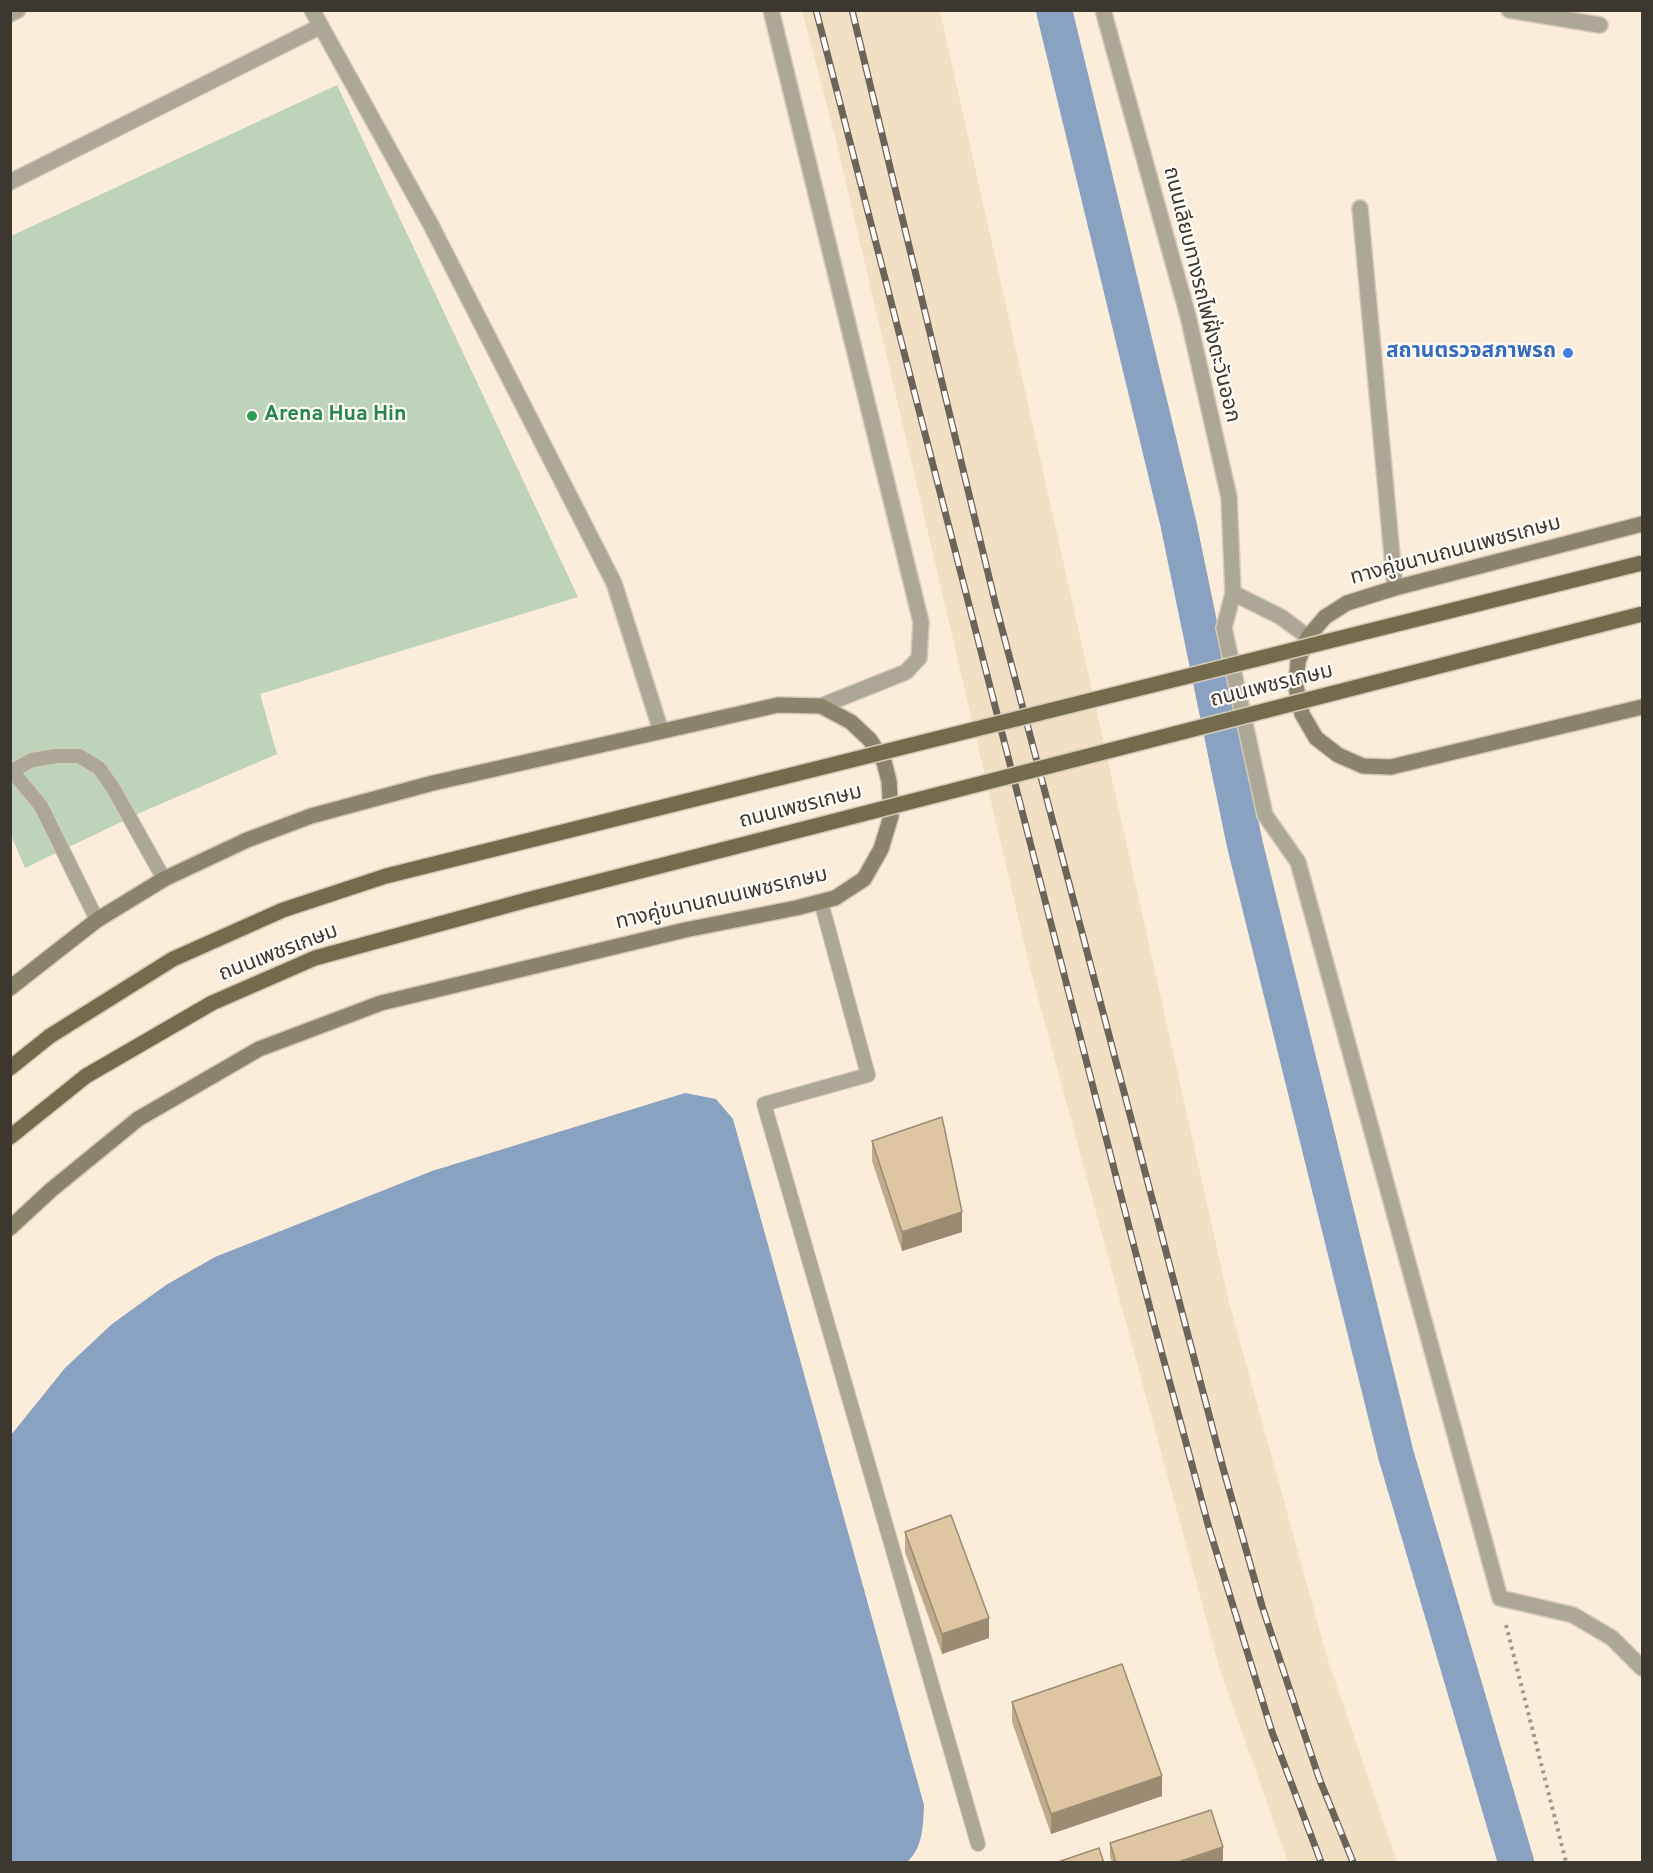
<!DOCTYPE html>
<html>
<head>
<meta charset="utf-8">
<style>
	body { margin:0 }
	#map { position:relative; width:1653px; height:1873px; overflow:hidden; background:#fbedda; font-family:Overpass,sans-serif }
	canvas { display:block }
	.frame { position:absolute; inset:0; border:12px solid #3c372f; pointer-events:none }
</style>
</head>
<body>
<div id="map">
<canvas width="1653" height="1873"></canvas>
<div class="frame"></div>
</div>
<script>
const ctx = document.querySelector('canvas').getContext('2d');
ctx.lineJoin = 'round';
function paint(path, color) { ctx.fillStyle = color; ctx.fill(path, 'evenodd'); }
function trace(path, color, width, dash) { ctx.strokeStyle = color; ctx.lineWidth = width; ctx.lineCap = dash ? 'butt' : 'round'; ctx.setLineDash(dash || []); ctx.stroke(path); }
function label(font, color, halo, rows, align = 'center') {
  ctx.font = font + ' Overpass,"Noto Sans Thai",sans-serif'; ctx.lineWidth = 4.5; ctx.setLineDash([]); ctx.textBaseline = 'middle'; ctx.strokeStyle = halo; ctx.fillStyle = color; for (const [text, x, y, turn = 0] of rows) {
    ctx.save(); ctx.translate(x, y); ctx.rotate((+turn || 0) * Math.PI / 180); ctx.textAlign = isNaN(turn) ? turn : align; if (halo) ctx.strokeText(text, 0, 0); ctx.fillText(text, 0, 0); ctx.restore();
  }
}
paint(new Path2D(`
	M802,11H940L1229,1302L1327,1657L1397,1862H1288L1220,1670L1031,972L835,136Z`), '#f2e0c5');
paint(new Path2D(`
	M337,85L578,597L260,694L277,754L144,811L25,868L11,835V236Z`), '#bdd3ba');
paint(new Path2D(`
	M685,1093L716,1099L733,1119L924,1805C923,1826 923,1848 907,1862H11V1435L65,1368L112,1324L166,1285L215,1257L432,1171Z`), '#89a2c2');
trace(new Path2D(`
	M1054,10L1178,522L1245,845L1396,1455L1516,1862`), '#89a2c2', 36);
const lane = new Path2D(`
	M12,771L41,806L97,920
	M10,772L32,760L56,756H79L99,768L113,788L164,879
	M821,902L868,1075L764,1104L978,1844`);
const street = new Path2D(`
	M312,10L431,225L614,583L661,731
	M771,10L921,622L919,658L906,672L821,706
	M1103,10L1188,316L1229,497L1233,593L1224,628L1265,815L1298,862L1500,1598L1573,1615L1612,1638L1642,1668
	M1509,10L1600,25
	M10,14L18,10
	M10,182L321,26
	M1360,208L1395,588
	M1233,593L1281,617L1308,637`);
const secondary = new Path2D(`
	M1642,524L1395,588L1347,603L1325,617L1308,637L1298,661L1296,687L1302,714L1316,738L1338,755L1363,766L1391,767L1642,707
	M10,988L97,920L164,879L247,840L311,816L433,783L778,705L821,706L851,722L870,740L884,762L889,781L891,816L881,849L864,879L835,898L796,908L685,930L381,1003L259,1049L138,1119L51,1190L10,1228`);
const primary = new Path2D(`
	M10,1068L50,1036
	M10,1137L86,1076`);
trace(lane, '#d5c9b8', 16);
trace(street, '#d5c9b8', 18);
trace(secondary, '#d5c9b8', 18);
trace(primary, '#d5c9b8', 18);
trace(new Path2D(`
	M1506,1625L1566,1862`), '#a19789', 4, [3, 4.5]);
trace(lane, '#aca796', 14);
trace(street, '#aca796', 15);
trace(secondary, '#8b846b', 15);
trace(primary, '#736b4c', 15);
const rail = new Path2D(`
	M816,10L1154,1324L1209,1528L1272,1732L1321,1862
	M852,10L996,606L1223,1468L1262,1606L1319,1778L1353,1862`);
trace(rail, '#6c645a', 7);
trace(rail, '#fffcf8', 4.5, [14]);
const primaryBridge = new Path2D(`
	M50,1036L173,959L283,910L386,876L1642,563
	M86,1076L212,1003L315,958L527,900L1642,614`);
trace(primaryBridge, '#d5c9b8', 18, []);
trace(primaryBridge, '#736b4c', 15);
paint(new Path2D(`
	M872,1141L962,1232L902,1251L872,1161Z
	M905,1532L989,1638L942,1654L905,1552Z
	M1012,1702L1162,1796L1051,1834L1012,1722Z
	M1110,1843L1223,1860L1217,1863H1112L1110,1857Z`), '#bfaa8c');
paint(new Path2D(`
	M962,1212V1232L902,1251V1232Z
	M989,1618V1638L942,1654V1634Z
	M1162,1776V1796L1051,1834V1814Z
	M1223,1847V1860L1217,1863H1175Z`), '#9b8b72');
const building = new Path2D(`
	M942,1117L962,1212L902,1232L872,1141Z
	M951,1515L989,1618L942,1634L905,1532Z
	M1122,1664L1162,1776L1051,1814L1012,1702Z
	M1211,1810L1223,1847L1175,1863H1116L1110,1843Z
	M1099,1848L1104,1863H1055Z`);
paint(building, '#dec6a3');
trace(building, '#9b8b72', 1.5);
for (const [x, y, r, color] of [
	[1568,353,6,"#3f7fe0"],
	[252,416,6,"#2e9e5b"]
]) { const dot = new Path2D(); dot.arc(x, y, r, 0, 2 * Math.PI); ctx.fillStyle = color; ctx.fill(dot); trace(dot, '#fffcf8', 2); }
label('21px', '#3c372f', '#fffcf8', [
	["ถนนเลียบทางรถไฟฝั่งตะวันออก",1200,295,76],
	["ทางคู่ขนานถนนเพชรเกษม",1456,552,-15],
	["ถนนเพชรเกษม",1272,687,-14],
	["ถนนเพชรเกษม",801,808,-14],
	["ทางคู่ขนานถนนเพชรเกษม",722,900,-13],
	["ถนนเพชรเกษม",279,954,-21]
]);
label('bold 21px', '#366cbe', '#fffcf8', [
	["สถานตรวจสภาพรถ",1556,353]
], 'right');
label('bold 21px', '#27864d', '#fffcf8', [
	["Arena Hua Hin",264,416]
], 'left');
</script>
</body>
</html>
